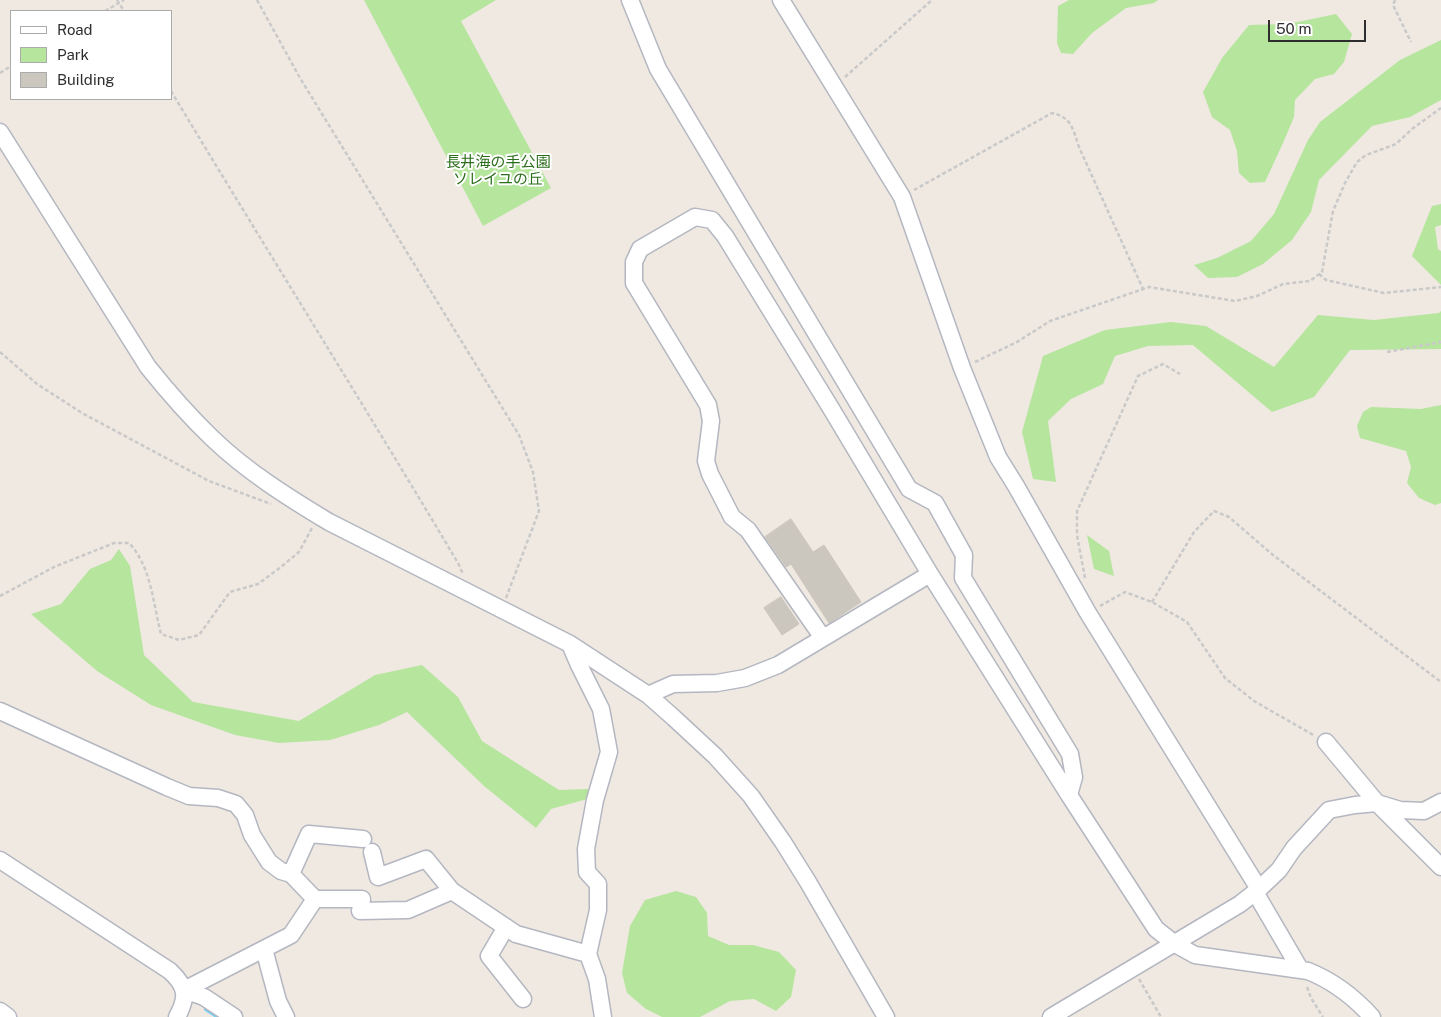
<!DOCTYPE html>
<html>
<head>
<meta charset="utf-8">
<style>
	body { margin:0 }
	#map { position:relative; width:1441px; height:1017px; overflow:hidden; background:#efe9e1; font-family:"Public Sans",sans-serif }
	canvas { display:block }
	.legend { position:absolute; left:10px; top:10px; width:162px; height:90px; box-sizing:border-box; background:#fff; border:1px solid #ababab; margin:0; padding:6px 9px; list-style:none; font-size:15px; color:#2e2e2e }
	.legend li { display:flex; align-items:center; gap:10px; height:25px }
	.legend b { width:25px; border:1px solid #ababab }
	.scale { position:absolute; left:1268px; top:20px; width:98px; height:22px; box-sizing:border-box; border:2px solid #2e2e2e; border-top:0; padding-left:6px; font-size:15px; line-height:18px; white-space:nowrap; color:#2e2e2e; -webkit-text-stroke:4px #fff; paint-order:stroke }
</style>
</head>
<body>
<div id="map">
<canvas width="1441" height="1017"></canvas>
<ul class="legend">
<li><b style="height:6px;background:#fff"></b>Road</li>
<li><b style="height:14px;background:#b6e59e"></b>Park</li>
<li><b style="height:14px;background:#cbc7bf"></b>Building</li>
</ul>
<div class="scale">50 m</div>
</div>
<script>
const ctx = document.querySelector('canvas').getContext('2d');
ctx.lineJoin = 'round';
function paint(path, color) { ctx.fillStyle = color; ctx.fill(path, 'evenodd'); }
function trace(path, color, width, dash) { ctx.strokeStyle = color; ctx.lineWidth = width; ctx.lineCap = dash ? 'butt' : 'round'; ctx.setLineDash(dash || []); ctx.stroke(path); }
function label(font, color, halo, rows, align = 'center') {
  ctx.font = font + ' "Public Sans","Noto Sans JP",sans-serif'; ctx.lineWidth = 4; ctx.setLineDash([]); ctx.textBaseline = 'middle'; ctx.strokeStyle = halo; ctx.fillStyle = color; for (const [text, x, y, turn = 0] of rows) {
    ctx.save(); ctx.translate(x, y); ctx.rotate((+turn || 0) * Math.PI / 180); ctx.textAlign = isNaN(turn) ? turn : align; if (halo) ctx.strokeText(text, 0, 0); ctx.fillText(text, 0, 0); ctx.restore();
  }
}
paint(new Path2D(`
	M364,0H496L461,21L551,188L483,226Z
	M1069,0H1158L1154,3L1126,8L1092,33L1073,54L1061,53L1057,43L1058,6Z
	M1336,14L1352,34L1344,62L1334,74L1315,79L1295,100L1294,117L1283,143L1265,182L1250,183L1239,173L1237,151L1230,130L1212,117L1203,92L1222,58L1249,25L1288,24Z
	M1441,40V100L1410,117L1372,126L1319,180L1311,212L1292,240L1263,264L1237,277L1208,278L1194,265L1217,258L1251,241L1274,214L1308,140L1320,122L1400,60Z
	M1441,204V225L1435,227L1438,249L1441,251V285L1412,256L1432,206Z
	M1441,311V349L1350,350L1314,397L1272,412L1193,345L1148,346L1115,356L1103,384L1071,399L1048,421L1056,482L1033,479L1022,432L1043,356L1105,330L1171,322L1206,326L1274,367L1318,315L1374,320L1439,313Z
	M1441,405V503L1435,505L1419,498L1407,483L1411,467L1406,451L1360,438L1357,426L1363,412L1371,407L1421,409Z
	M1087,535L1109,551L1114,576L1094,569Z
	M119,549L130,566L144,655L193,702L299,721L375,675L422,665L458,697L482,741L559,790L588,789L591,798L551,809L536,828L484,786L407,712L379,725L330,740L279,743L235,735L151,705L97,671L31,614L61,604L90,569L111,560Z
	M676,891L696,897L707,913L708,936L729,945H753L779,952L796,970L791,997L776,1011L754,999L730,1001L700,1017H662L646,1009L627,993L622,973L630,926L645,900Z`), '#b6e59e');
trace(new Path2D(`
	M206,1009L218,1017`), '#75cff0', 4);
const building = new Path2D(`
	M791,519L813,552L824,545L861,602L829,623L791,564L786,567L765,537Z
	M781,597L799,624L782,635L764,608Z`);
paint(building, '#cbc7bf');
trace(building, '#cbc5ba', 1);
const minor = new Path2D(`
	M630,0L658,69L909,489L935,503L964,555L963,578L1070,754L1074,777L1069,795L1156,929L1175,944L1195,955L1308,971C1333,981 1354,997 1372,1017
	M781,0L902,197L962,368L998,457L1016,486L1088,613L1259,889
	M0,132L148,367C168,392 189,416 212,438C246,471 289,498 329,522L570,644L648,695L674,718L715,756L751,796L783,842L808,882L886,1017
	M823,638L748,530L732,517L710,474L706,461L711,421L708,405L634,283V262L640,249L695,217L712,220L725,236L832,410L930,574L1069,795
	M570,644L579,665L601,709L609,752L595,800L586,849L587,872L598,884V910L588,954
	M648,695L673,684L717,683L745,678L778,665L930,574
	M0,711L167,787L189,796L218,798L236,804L245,815L252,835L269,862L281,871L291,874L315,899H362L360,911L408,910L452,891L516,934L588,954L597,979L603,1017
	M1326,742L1377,803L1441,867
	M372,852L378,877L426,859L452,891
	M0,860L170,971C187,987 188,997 177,1017
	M291,874L309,834L363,839
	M1255,892L1300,969
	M506,927L489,956L523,999
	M264,949L278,1001L286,1017
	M184,990L291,935L315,899
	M184,990L204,997L234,1017
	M0,1011L8,1017
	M1051,1017L1240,904L1259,889L1279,870L1294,848L1329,810L1355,805L1377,803L1400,810L1424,811L1441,802`);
trace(minor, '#b4b7c1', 19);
trace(new Path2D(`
	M117,0L124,11
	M257,0L300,78L519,435L533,472L539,511L506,598
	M1395,0L1393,5L1411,42
	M105,11L124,0
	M0,73L11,66
	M845,77L932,0
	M171,91C266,249 364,405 458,563L463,574
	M914,190L1052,113C1072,117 1073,130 1079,147L1143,289
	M1319,274L1326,280L1384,293L1441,287
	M0,352L37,384L82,413L209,481L271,504
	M1387,352L1441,342
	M975,362L1017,342L1050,321L1149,287L1235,301L1257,296L1283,284L1310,281L1322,272L1333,211L1345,183L1357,162L1366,155L1396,144L1412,129L1441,108
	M1085,578L1077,535V511L1138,376L1163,364L1180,374
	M0,596L54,567L114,543H129C151,566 153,603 161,634L179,640L199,635L230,592L258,584L281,567L299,552L312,528
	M1152,602L1194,532L1214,511L1229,517L1273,555L1441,682
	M1100,606L1125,592L1152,602L1187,622L1225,678L1254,701L1315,736
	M1139,979L1161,1017
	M1307,987L1311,998L1323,1017`), '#c9c9c9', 2.5, [4, 2.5]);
trace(minor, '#fff', 16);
label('15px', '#2c6e1b', '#fff', [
	["長井海の手公園",498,162],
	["ソレイユの丘",498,179]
]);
</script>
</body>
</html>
